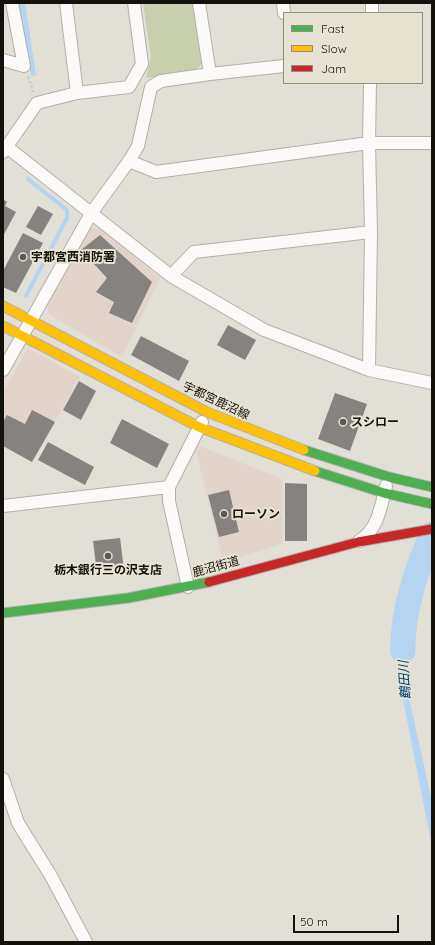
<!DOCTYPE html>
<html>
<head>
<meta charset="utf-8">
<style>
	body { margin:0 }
	#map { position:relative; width:435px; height:945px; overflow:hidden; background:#e2dfd6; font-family:Quicksand,sans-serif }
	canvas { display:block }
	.frame { position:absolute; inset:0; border:4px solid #13110b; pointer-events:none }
	.legend { position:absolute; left:283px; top:12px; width:140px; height:72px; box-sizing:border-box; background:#e7e2d1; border:1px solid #928e82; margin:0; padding:5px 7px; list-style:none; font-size:12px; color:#13110b }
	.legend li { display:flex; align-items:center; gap:8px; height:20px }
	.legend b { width:20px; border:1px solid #928e82 }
	.scale { position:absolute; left:293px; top:915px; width:106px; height:18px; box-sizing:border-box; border:2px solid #13110b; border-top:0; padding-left:5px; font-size:12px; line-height:14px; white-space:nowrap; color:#13110b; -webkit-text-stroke:3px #e7e2d1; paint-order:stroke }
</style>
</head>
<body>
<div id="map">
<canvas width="435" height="945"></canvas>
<div class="frame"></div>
<ul class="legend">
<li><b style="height:5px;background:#4caf50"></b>Fast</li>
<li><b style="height:5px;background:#ffc107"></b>Slow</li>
<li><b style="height:5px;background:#c62828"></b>Jam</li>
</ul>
<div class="scale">50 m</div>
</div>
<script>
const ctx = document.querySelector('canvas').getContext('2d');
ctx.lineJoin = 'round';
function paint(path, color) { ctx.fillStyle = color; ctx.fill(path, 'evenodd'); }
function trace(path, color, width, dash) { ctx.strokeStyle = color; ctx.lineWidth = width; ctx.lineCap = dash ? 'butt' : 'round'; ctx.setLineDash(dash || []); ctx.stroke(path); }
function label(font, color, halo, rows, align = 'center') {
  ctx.font = font + ' Quicksand,"Noto Sans JP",sans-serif'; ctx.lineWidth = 4; ctx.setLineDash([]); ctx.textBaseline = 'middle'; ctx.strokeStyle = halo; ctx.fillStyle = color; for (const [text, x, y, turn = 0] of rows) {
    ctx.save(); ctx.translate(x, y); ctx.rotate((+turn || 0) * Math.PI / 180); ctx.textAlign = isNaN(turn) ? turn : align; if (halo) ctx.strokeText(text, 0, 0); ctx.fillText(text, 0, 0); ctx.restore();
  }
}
paint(new Path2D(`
	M98,226L160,278L122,357L50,315L47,306L89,228Z
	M28,348L80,377L32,462L3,446V392Z
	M202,447L282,479V544L223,562L196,450Z`), '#e2d4ca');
paint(new Path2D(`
	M143,3H195L203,62L196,71L146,78L151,57Z`), '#c7cfad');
paint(new Path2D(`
	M18,3H25L36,75L31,76Z
	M432,541V545L412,584L404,628L403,650L408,693L432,802V847L400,684L396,653L399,614L407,581L420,543Z`), '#b5d4f2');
trace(new Path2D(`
	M26,296L67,218V210L28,179`), '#b5d4f2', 4);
trace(new Path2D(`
	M403,651C402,611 416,571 432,534`), '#b5d4f2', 25);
paint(new Path2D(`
	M3,199L7,202L5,206L16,212L3,236Z
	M38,206L53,214L41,235L26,227Z
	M23,233L43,243L16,293L3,287V271Z
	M100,235L152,282L132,323L109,313L114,302L96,292L107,278L81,250Z
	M228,325L256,340L245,360L217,345Z
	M141,336L189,361L179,381L131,355Z
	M79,381L96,391L81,420L63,410Z
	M335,393L367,404L350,451L318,439Z
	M32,410L55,422L32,462L3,446V422L7,415L25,424Z
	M122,419L169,444L157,468L110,443Z
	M48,442L94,467L85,485L38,460Z
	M285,483L307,484V541H285Z
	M229,490L239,532L219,537L208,495Z
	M120,538L124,570L97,573L93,541Z`), '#86827f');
const street = new Path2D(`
	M199,3L210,74L284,66
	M283,3L284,13
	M372,13V3
	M3,60L24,66L12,3
	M77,93L129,87L142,64L134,3
	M7,147L171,276L264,330L369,370L371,232
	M3,152L37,103L77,93L66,3
	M129,161L156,172L369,143H432
	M171,276L194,252L371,232L369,143L370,83
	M3,370L92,212L129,161L138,146L151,87L161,81L210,74
	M369,370L432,383
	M3,506L169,487
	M359,541C378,530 381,506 386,486
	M188,587L169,501V487L202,422
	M3,779L18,823L51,876L86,942`);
const fast = new Path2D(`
	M304,450L389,477L432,487
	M315,471L384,493L432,504
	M3,613L128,598L209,582`);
const slow = new Path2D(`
	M3,306L207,412L304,450
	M3,326L199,427L315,471`);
const jam = new Path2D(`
	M209,582L358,542L432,529`);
trace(street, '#b3b0a9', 14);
trace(fast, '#b3b0a9', 11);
trace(slow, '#b3b0a9', 11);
trace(jam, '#b3b0a9', 11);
trace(new Path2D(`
	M28,76L33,92`), '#cccbc8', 2.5, [3, 2]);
trace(street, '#fbfaf9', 12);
trace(fast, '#4caf50', 9);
trace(slow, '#ffc107', 9);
trace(jam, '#c62828', 9);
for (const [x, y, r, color] of [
	[23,257,4,"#5b5952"],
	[343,422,4,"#5b5952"],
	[224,514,4,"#5b5952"],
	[108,556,4,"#5b5952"]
]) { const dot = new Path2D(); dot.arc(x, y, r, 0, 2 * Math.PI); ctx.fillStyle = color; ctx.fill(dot); trace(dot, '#e7e2d1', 1.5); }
label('bold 12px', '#13110b', '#e7e2d1', [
	["宇都宮西消防署",31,257],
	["スシロー",351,422],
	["ローソン",232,514],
	["栃木銀行三の沢支店",108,570,"center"]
], 'left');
label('12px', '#13110b', '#e7e2d1', [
	["宇都宮鹿沼線",216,401,25],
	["鹿沼街道",216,567,-15]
]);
label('italic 13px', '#004375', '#e7e2d1', [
	["鶴田川",405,680,-94]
]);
</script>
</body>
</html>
